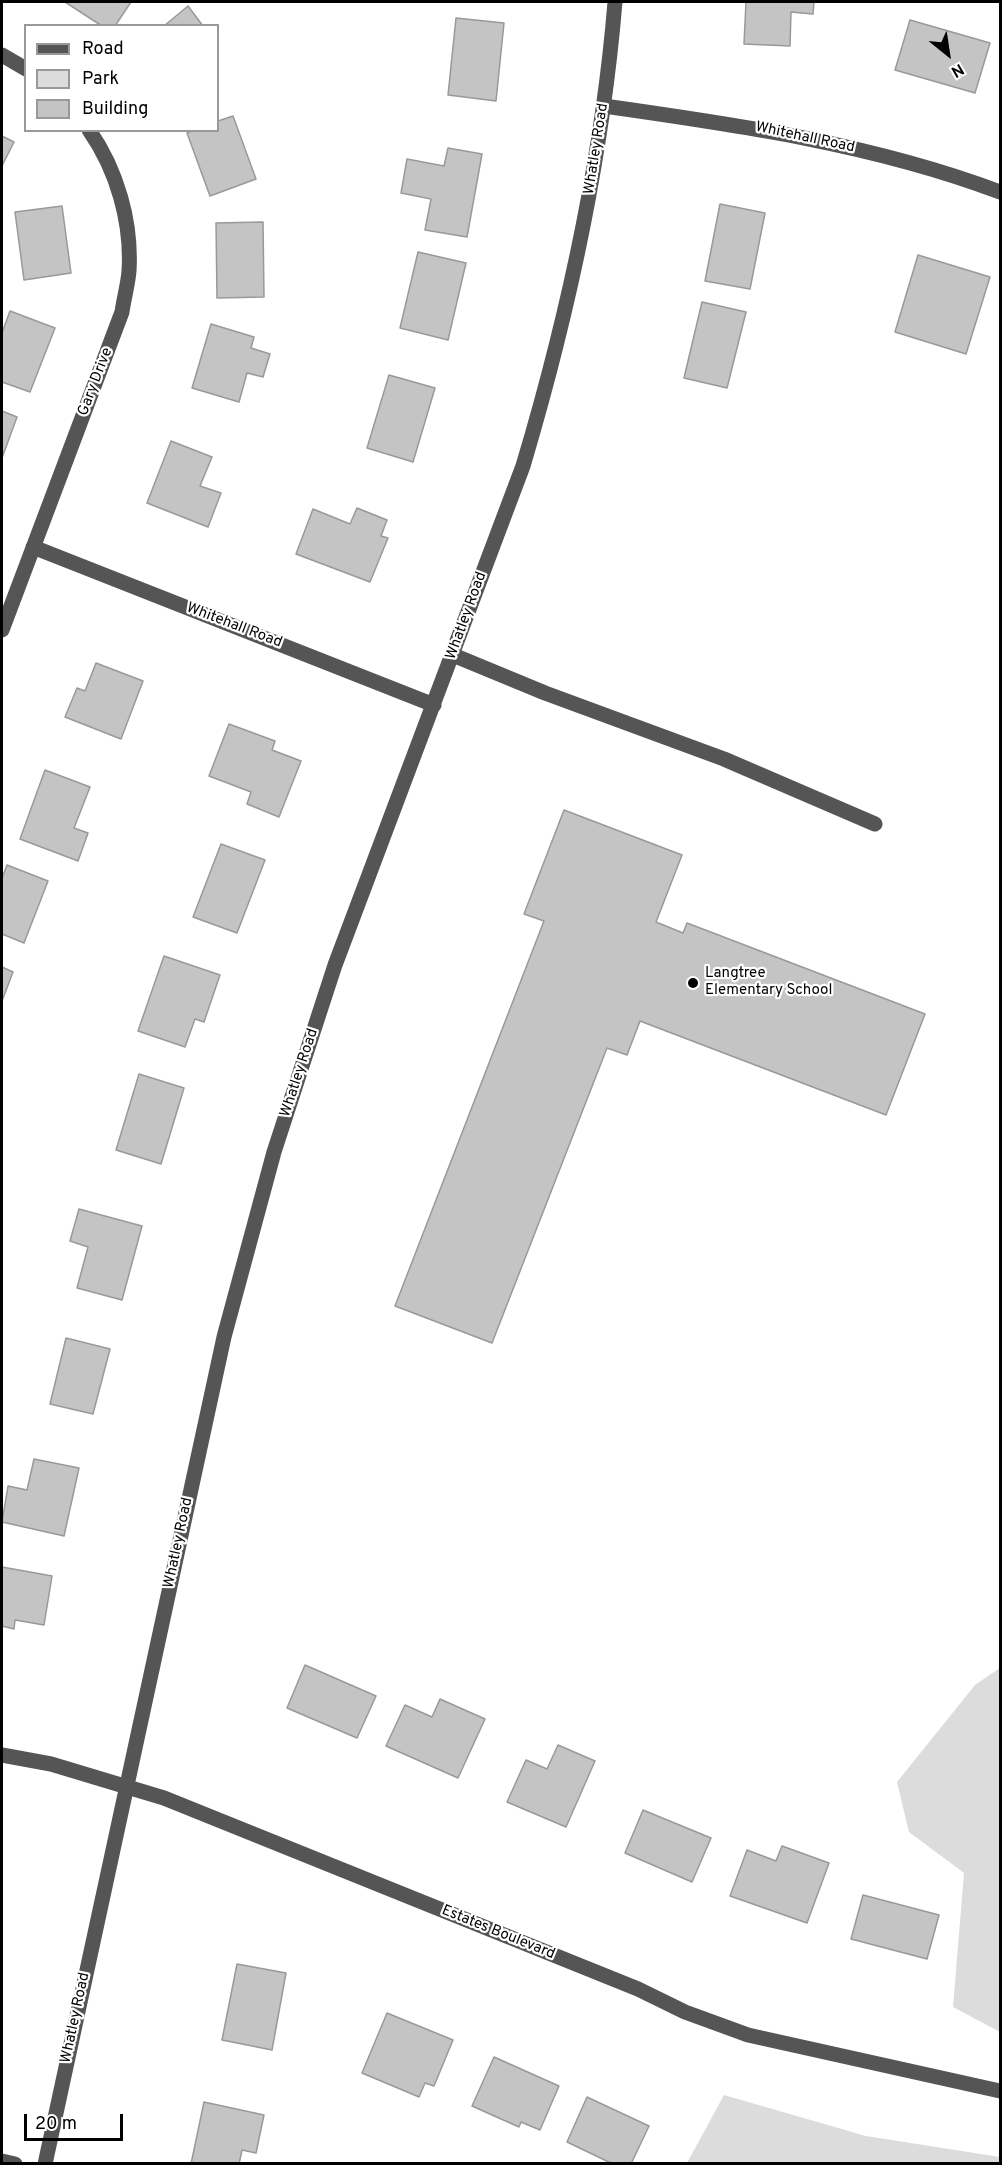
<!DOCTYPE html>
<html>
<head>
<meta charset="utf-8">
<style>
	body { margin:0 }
	#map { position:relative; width:1002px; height:2165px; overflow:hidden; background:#fff; font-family:Overpass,sans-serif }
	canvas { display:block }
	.frame { position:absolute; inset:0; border:3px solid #000; pointer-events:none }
	.legend { position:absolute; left:24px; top:24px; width:195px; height:108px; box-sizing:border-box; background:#fff; border:2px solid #999; margin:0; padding:8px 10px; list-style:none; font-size:18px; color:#000 }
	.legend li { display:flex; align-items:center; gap:12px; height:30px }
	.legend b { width:30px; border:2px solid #999 }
	.north { position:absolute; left:918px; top:24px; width:60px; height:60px; -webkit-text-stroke:4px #fff; paint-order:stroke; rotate:150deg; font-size:16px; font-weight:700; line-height:24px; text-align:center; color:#000 }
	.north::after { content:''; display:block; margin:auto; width:21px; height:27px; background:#000; clip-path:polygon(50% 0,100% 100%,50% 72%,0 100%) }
	.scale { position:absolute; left:24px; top:2114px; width:99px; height:27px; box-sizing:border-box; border:3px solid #000; border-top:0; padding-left:8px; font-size:18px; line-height:21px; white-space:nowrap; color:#000; -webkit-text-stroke:4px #fff; paint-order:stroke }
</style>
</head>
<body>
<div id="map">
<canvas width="1002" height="2165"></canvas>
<div class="frame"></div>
<ul class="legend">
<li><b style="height:8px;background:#555"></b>Road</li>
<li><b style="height:16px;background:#dcdcdc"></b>Park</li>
<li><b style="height:16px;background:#c4c4c4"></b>Building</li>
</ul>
<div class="north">N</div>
<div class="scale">20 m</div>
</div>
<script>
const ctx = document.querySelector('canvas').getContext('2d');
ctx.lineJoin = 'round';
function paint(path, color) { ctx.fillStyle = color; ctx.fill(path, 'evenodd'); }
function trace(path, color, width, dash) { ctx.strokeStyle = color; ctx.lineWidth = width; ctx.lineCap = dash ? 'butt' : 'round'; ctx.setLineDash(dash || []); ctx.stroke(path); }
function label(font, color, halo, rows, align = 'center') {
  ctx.font = font + ' Overpass,sans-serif'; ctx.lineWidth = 4.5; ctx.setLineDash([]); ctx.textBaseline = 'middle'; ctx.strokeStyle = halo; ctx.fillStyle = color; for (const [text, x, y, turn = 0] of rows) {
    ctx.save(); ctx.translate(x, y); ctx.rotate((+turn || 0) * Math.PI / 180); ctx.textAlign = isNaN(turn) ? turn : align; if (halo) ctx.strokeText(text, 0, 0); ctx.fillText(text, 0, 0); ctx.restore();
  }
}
paint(new Path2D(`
	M1000,1668V2032L953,2007L964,1873L909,1832L897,1782L975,1685Z
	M724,2095L866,2136L1000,2157V2163H687Z`), '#dcdcdc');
const building = new Path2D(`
	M65,2H131L115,26H102Z
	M746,2H814L813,14L791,12L790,46L744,44Z
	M188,6L203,26H164Z
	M456,18L504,23L496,101L448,95Z
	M910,20L990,43L975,93L895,70Z
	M233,116L256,179L210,196L187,133L193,130H218V121Z
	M2,136L14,142L2,166Z
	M448,148L482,154L467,237L425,230L431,199L401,193L407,159L444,166Z
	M720,204L765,213L750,289L705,281Z
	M62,206L71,273L24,280L15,212Z
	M263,222L264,297L217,298L216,223Z
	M418,252L466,263L448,340L400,328Z
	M918,255L990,277L966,354L895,332Z
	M702,302L746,312L727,388L684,378Z
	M10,311L55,328L30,392L2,382V333Z
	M211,324L254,337L251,348L270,354L263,377L247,373L239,402L192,388Z
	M389,375L435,388L413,462L367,448Z
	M2,411L17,417L2,458Z
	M171,441L212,457L200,486L221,493L208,527L147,503Z
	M357,508L387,520L381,536L388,538L370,582L296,554L313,509L350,524Z
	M96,663L143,681L121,739L65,717L77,688L85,691Z
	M229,724L275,741L272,750L301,761L279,817L247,804L251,792L209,776Z
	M45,770L90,787L74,828L88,833L78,861L20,839Z
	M564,810L682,855L656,922L683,933L687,923L925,1014L886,1115L640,1021L627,1055L607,1048L492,1343L395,1306L544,921L524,914Z
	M221,844L265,860L237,933L193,917Z
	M7,865L48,881L24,943L2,934V878Z
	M164,956L220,975L204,1022L195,1019L185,1047L138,1031Z
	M2,967L13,972L2,1001Z
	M139,1074L184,1088L161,1164L116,1150Z
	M79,1209L142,1226L122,1300L77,1288L88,1247L70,1241Z
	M66,1338L110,1349L93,1414L50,1404Z
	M34,1459L79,1468L64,1536L2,1522L8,1486L27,1490Z
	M2,1567L52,1576L44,1625L15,1620L14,1629L2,1626Z
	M305,1665L376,1696L357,1738L287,1708Z
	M440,1699L485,1719L458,1778L386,1746L405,1705L432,1717Z
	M558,1745L595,1761L566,1827L507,1802L526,1760L547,1769Z
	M643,1810L711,1838L692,1882L625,1853Z
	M782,1846L829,1863L807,1923L730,1896L747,1850L776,1861Z
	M863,1895L939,1915L927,1959L851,1939Z
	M237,1964L286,1973L272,2050L222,2040Z
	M387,2013L453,2040L434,2086L425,2083L419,2097L362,2073Z
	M494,2057L559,2086L540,2130L521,2122L519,2127L472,2106Z
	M587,2097L649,2126L631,2164H613L567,2142Z
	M204,2102L264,2115L256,2153L242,2150L239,2164H191Z`);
paint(building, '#c4c4c4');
trace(building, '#999', 1.5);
trace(new Path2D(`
	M2,55L26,69
	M604,106C738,125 873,144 1000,192
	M33,547L434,705
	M2,630L122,312C124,298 128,284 129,271C132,222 117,170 89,130
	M453,655L545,693L724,759L875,824
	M2,1755L51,1764L164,1798L638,1989L685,2012L748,2035L1000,2091
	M2,2161L15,2164
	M45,2164L224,1337L274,1152L335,965L523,466C568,315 602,160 615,2`), '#555', 15);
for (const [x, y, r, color] of [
	[693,983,6,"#000"]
]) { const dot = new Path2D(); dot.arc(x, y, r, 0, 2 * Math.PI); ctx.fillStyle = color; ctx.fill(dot); trace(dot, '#fff', 2); }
label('15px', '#000', '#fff', [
	["Whitehall Road",805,138,12],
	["Whatley Road",597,149,-81],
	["Gary Drive",96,382,-69],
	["Whatley Road",467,616,-70],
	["Whitehall Road",234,626,21],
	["Whatley Road",300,1073,-72],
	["Whatley Road",179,1543,-78],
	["Estates Boulevard",498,1933,22],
	["Whatley Road",76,2018,-78]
]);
label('15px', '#000', '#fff', [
	["Langtree",705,974],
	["Elementary School",705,991]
], 'left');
</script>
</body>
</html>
